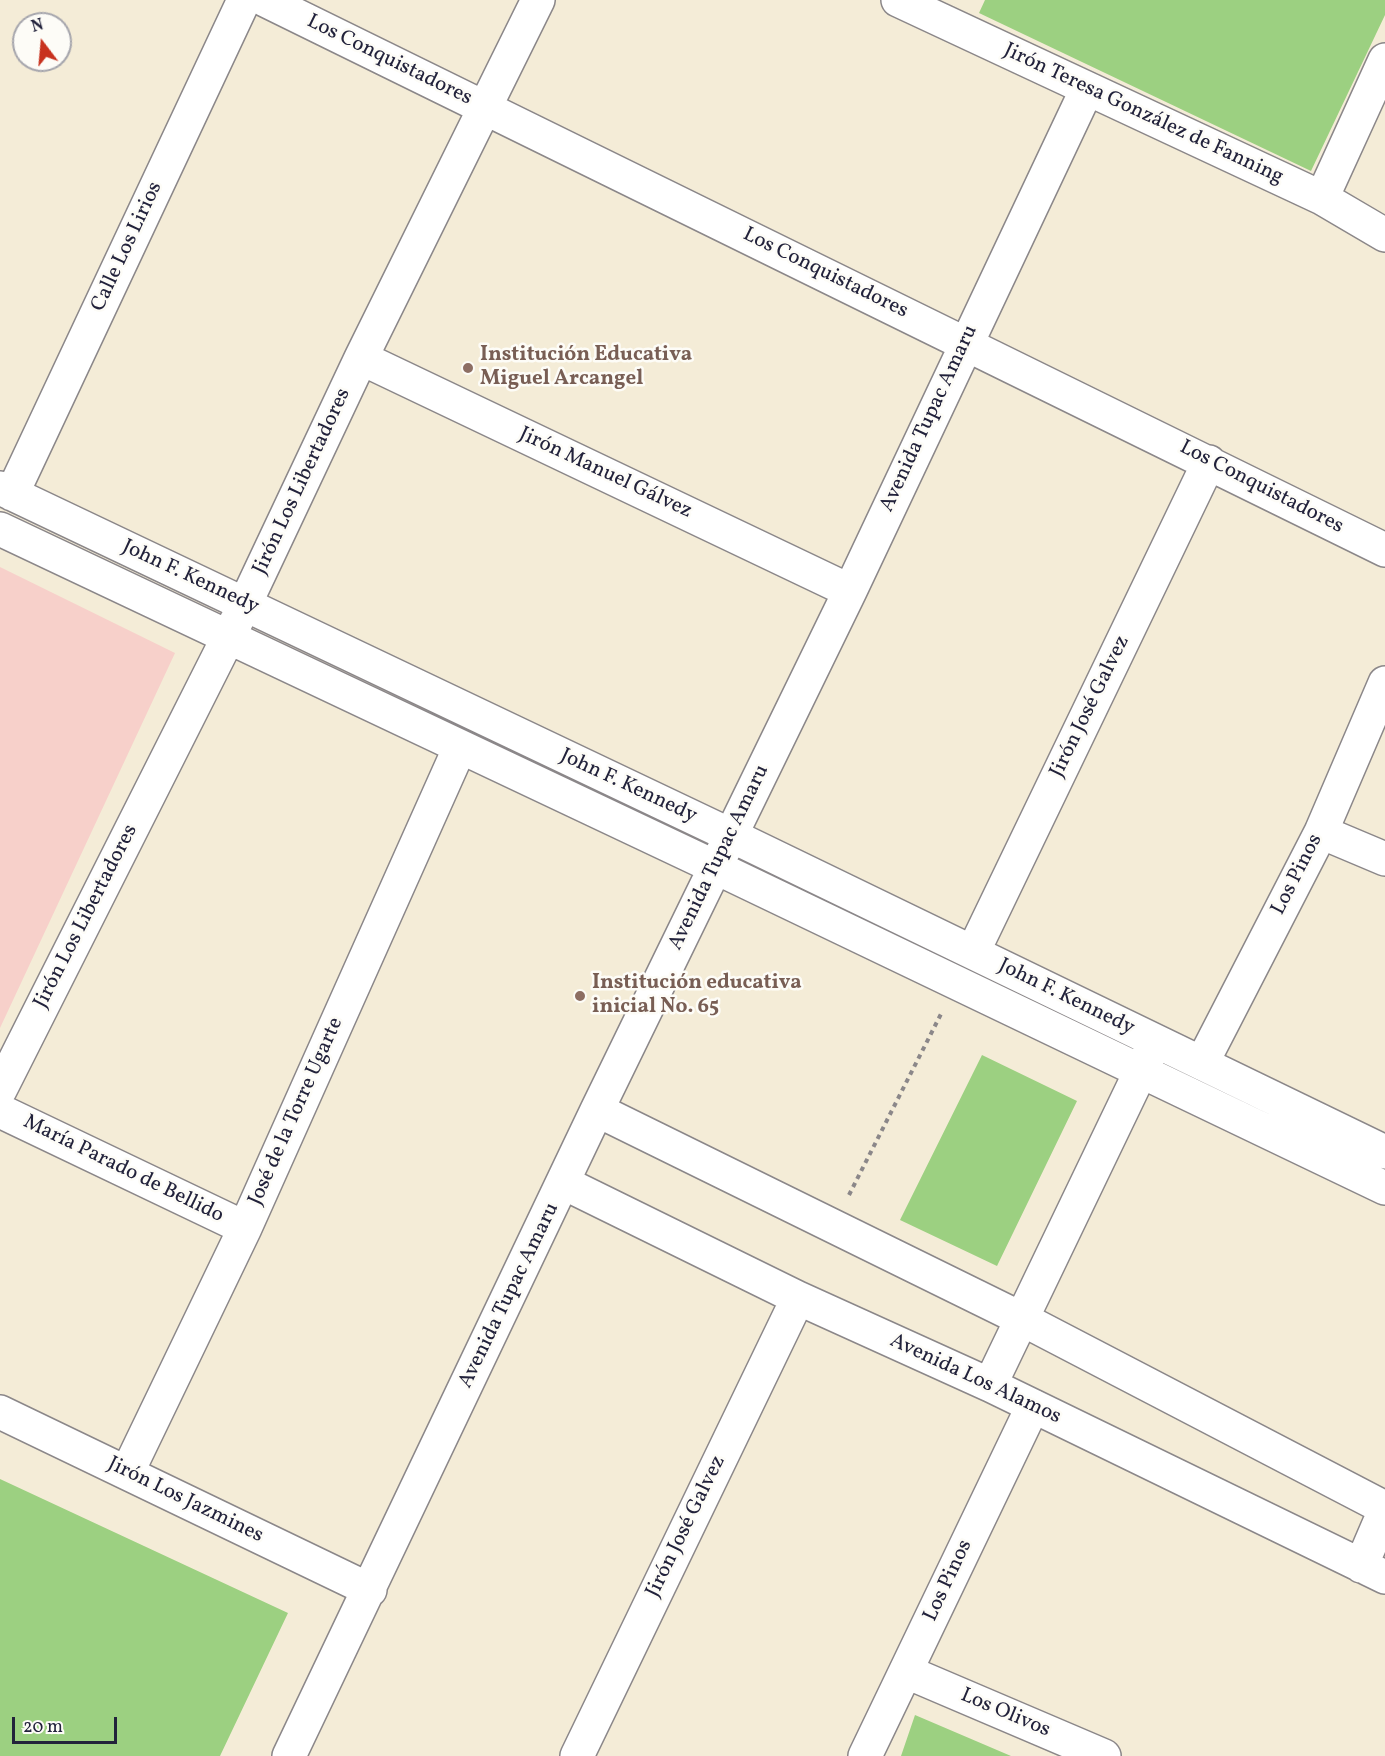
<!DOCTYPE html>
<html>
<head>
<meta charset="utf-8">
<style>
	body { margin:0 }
	#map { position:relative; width:1385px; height:1756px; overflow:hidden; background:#f4ecd7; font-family:Vollkorn,serif }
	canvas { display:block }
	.north { position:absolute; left:12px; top:12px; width:60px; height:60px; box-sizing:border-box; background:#fdfcf7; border:2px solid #a5a5ac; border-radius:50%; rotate:344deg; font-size:16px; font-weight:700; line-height:24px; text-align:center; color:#22223b }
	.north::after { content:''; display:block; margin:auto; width:21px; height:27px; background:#c8321e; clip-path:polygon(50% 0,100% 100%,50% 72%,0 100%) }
	.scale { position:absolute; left:12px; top:1717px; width:105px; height:27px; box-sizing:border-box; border:3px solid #22223b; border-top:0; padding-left:8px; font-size:18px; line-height:21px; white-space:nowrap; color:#22223b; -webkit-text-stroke:4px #fdfcf7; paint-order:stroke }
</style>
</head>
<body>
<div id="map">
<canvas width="1385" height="1756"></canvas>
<div class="north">N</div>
<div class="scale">20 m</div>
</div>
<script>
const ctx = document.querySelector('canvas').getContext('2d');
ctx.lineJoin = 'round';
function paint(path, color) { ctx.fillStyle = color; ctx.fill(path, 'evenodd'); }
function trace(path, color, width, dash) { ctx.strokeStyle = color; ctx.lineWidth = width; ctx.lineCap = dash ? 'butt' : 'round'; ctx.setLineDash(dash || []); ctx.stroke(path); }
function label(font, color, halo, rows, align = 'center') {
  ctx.font = font + ' Vollkorn,serif'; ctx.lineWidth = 5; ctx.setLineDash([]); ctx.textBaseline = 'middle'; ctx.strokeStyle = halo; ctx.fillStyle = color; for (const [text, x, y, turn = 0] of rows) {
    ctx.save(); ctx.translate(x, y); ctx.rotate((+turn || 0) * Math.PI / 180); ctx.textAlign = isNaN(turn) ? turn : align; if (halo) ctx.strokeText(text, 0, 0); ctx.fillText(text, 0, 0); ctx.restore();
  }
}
paint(new Path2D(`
	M0,567L175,653L0,1028Z`), '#f7d0ca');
paint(new Path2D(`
	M985,0H1385V15L1311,171L979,13Z
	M982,1055L1077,1101L997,1266L900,1220Z
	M0,1479L288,1613L220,1756H0Z
	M915,1715L1011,1756H901Z`), '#9cd081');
const minor = new Path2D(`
	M265,0L1385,550
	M898,0L1322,198L1385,235
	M1322,198L1385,60
	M361,358L850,591
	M0,488L730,835L1385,1152
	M12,494L244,0
	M0,529L715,867L1385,1188
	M1321,832L1385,859
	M973,952L1209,462
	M1202,1063L1321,832L1385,683
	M0,1090L245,604L361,358L538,0
	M597,1110L1022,1319L1385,1508
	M0,1111L245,1228
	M564,1183L798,1298L990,1385L1385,1577
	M990,1385L1150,1052
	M0,1412L370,1590
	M127,1473L245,1228L460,747
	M1361,1566L1385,1510
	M907,1672L1104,1756
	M289,1756L597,1110L850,591L1087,89
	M577,1756L798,1298
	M865,1756L1033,1406`);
trace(minor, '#8b8789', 36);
trace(new Path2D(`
	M849,1195L942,1012`), '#8b8789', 4, [4.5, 4.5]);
trace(minor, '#fff', 33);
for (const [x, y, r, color] of [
	[468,368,6,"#8d6e63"],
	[580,996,6,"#8d6e63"]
]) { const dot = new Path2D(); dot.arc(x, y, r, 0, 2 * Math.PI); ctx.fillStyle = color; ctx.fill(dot); trace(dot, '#fdfcf7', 2); }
label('21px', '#22223b', '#fdfcf7', [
	["Los Conquistadores",389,61,26],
	["Jirón Teresa González de Fanning",1143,115,25],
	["Calle Los Lirios",128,247,-65],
	["Los Conquistadores",825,274,26],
	["Avenida Tupac Amaru",930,419,-65],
	["Jirón Manuel Gálvez",605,474,25],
	["Jirón Los Libertadores",303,482,-65],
	["Los Conquistadores",1261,488,27],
	["John F. Kennedy",190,578,25],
	["Jirón José Galvez",1091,707,-64],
	["John F. Kennedy",628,787,25],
	["Avenida Tupac Amaru",720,858,-64],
	["Los Pinos",1298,875,-63],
	["Jirón Los Libertadores",87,917,-63],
	["John F. Kennedy",1066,998,26],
	["José de la Torre Ugarte",297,1112,-66],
	["María Parado de Bellido",123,1170,26],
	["Avenida Tupac Amaru",510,1296,-64],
	["Avenida Los Alamos",975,1380,25],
	["Jirón Los Jazmines",185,1501,26],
	["Jirón José Galvez",687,1527,-64],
	["Los Pinos",949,1581,-65],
	["Los Olivos",1005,1714,23]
]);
label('bold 21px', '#785e54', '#fdfcf7', [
	["Institución Educativa",480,356],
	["Miguel Arcangel",480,380],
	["Institución educativa",592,984],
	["inicial No. 65",592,1008]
], 'left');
</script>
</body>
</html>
